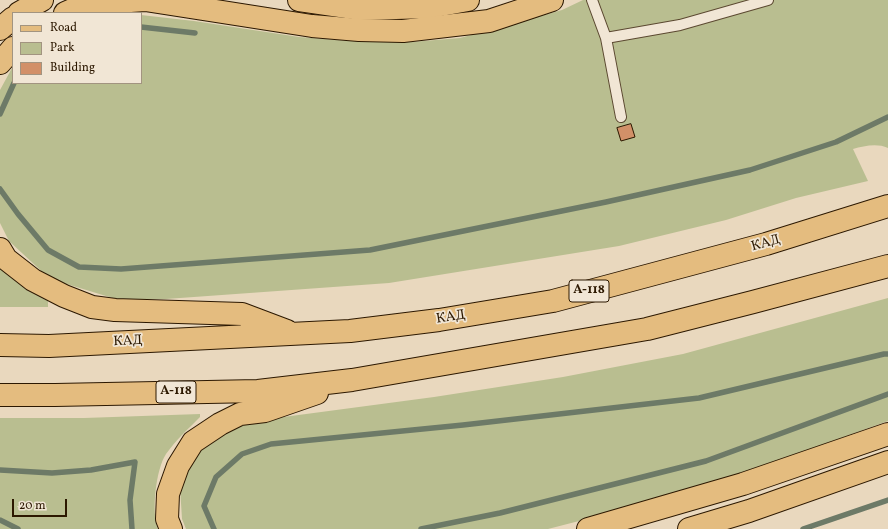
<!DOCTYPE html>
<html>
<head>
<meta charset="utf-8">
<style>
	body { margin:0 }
	#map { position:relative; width:888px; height:529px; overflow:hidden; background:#e9d8be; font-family:Vollkorn,serif }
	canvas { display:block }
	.legend { position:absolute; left:12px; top:12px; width:130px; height:72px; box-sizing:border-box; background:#f1e6d5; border:1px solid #a29480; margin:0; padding:5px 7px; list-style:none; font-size:12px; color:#2c1800 }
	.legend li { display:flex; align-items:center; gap:8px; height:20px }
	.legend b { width:20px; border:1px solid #a29480 }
	.scale { position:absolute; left:12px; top:499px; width:55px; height:18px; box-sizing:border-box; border:2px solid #2c1800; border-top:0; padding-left:5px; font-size:12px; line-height:14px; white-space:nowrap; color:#2c1800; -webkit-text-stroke:3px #f1e6d5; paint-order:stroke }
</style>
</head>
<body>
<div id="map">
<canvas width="888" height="529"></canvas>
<ul class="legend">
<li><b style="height:5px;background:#e4bc7f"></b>Road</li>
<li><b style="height:11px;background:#b9be90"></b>Park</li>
<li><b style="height:11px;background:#d29068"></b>Building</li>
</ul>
<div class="scale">20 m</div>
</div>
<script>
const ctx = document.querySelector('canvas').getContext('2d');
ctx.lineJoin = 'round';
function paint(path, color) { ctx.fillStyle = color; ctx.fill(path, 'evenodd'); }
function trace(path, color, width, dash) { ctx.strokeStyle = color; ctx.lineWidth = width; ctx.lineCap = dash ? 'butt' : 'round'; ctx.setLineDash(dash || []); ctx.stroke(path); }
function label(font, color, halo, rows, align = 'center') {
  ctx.font = font + ' Vollkorn,serif'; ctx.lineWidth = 3.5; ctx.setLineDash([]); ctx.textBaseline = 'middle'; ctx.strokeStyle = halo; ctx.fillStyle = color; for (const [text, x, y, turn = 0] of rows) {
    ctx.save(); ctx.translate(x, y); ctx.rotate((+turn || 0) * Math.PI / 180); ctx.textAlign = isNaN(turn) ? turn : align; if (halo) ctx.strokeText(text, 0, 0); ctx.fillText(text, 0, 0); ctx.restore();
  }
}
paint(new Path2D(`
	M583,0H888V148C877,143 864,146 853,149L868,181L796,198L726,220L619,246L389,283L166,299H116L50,279L9,241L0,223V90L12,68L13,67V83H141V15L194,21L299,37L352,41L411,42L460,38L562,10Z
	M0,269L28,291L48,301V307H0Z
	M888,298V421L769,464L641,505L548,529H186L182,519L180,487L195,455L213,438L233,428L261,420L434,397L563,377L683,354Z
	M200,414V417C188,429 176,440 166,454C156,469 151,512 158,529H0V418H84Z`), '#b9be90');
trace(new Path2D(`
	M141,27L195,33
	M0,114L14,83
	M0,189L18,214L48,250L79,267L121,269L370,250L606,202L750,170L836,142L888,117
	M0,470L52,473L91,470L135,462L130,500L132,529
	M0,520L18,529
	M214,529L204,506L216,477L242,454L271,444L463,425L699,398L884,354H888
	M421,529L500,513L706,461L888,394
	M803,529L888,500`), '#6d7a67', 5.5);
const building = new Path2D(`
	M631,124L635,137L621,141L617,128Z`);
paint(building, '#d29068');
trace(building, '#2c1800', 1);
const service = new Path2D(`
	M592,0L606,38L621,117
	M606,38L680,25L768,0`);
const primary = new Path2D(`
	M299,0L361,9L430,7L468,0
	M19,13L42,0
	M0,29L13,18
	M689,529L749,511L888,462`);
const motorway = new Path2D(`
	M65,13L72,10L101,3L145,0L312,26L359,30L403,31L489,21L552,0
	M0,63L13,48
	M0,249L6,259L33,280L64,296L92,307L115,310L242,314L287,331
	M0,345L49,346L350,331L439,320L553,301L766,244L888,206
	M0,395H55L258,391L352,380L647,329L753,302L888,266
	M171,529L167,519L168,494L178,466L193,442L220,424L240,414L265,411L317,393
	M588,529L743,484L888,434`);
trace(service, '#5b4830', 12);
trace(primary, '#2c1800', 24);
trace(motorway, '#2c1800', 24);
trace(service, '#f1e6d5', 10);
trace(primary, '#e4bc7f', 22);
trace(motorway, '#e4bc7f', 22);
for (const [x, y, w] of [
	[589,291,40],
	[176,392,40]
]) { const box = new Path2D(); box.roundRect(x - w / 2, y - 11, w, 22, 3); ctx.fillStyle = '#f1e6d5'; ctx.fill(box); trace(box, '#2c1800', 1); }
label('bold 13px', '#2c1800', null, [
	["А-118",589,291],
	["А-118",176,392]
]);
label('14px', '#2c1800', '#f1e6d5', [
	["КАД",766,244,-16],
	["КАД",451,318,-9],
	["КАД",128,342,-3]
]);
</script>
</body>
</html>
